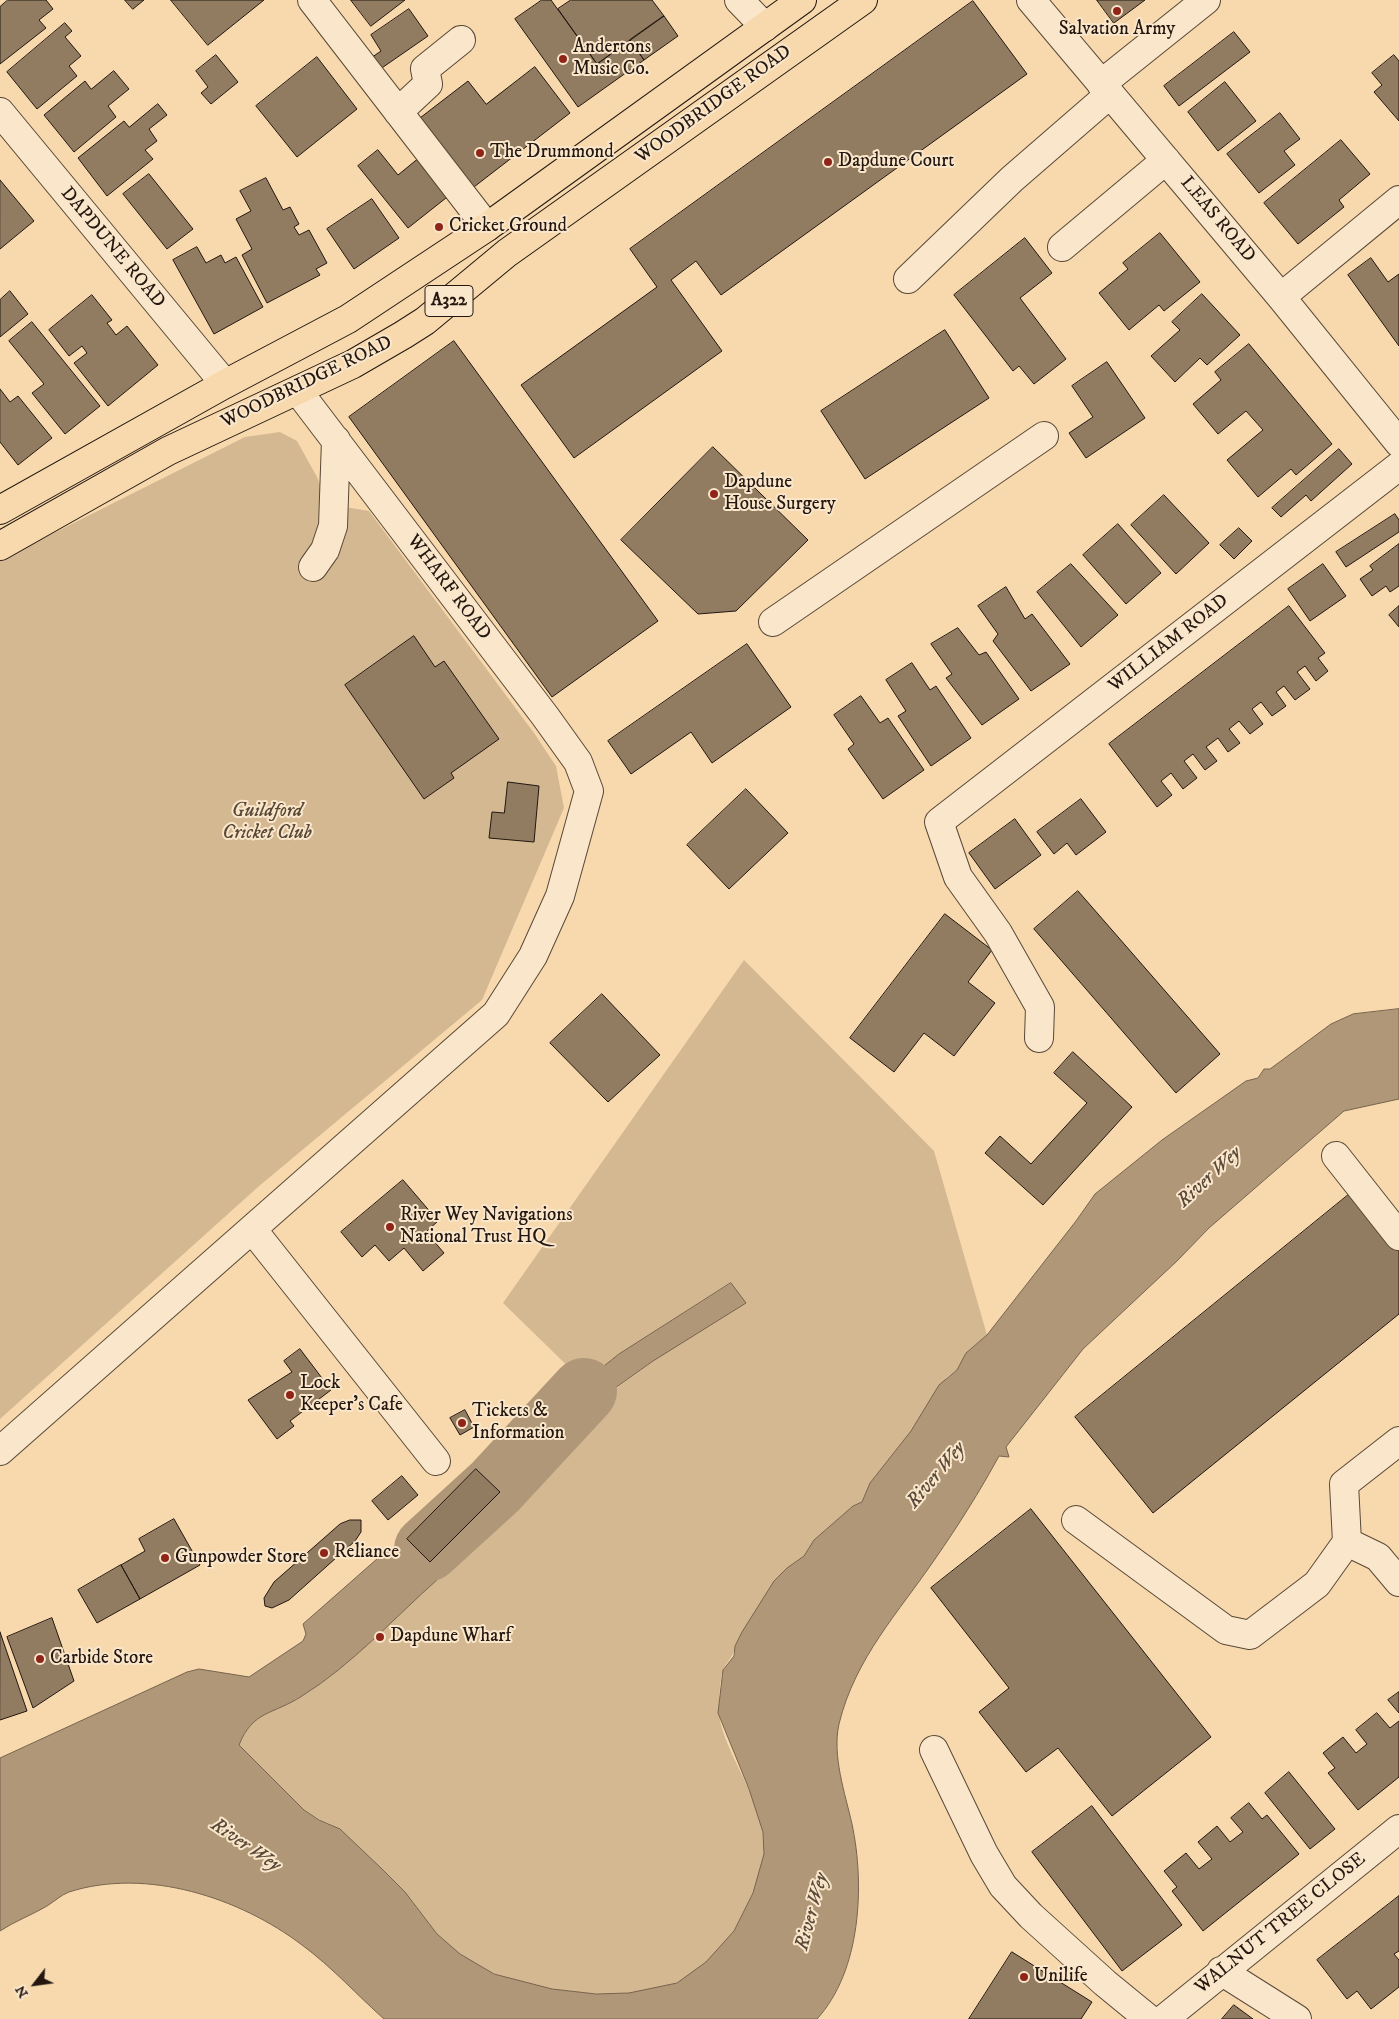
<!DOCTYPE html>
<html>
<head>
<meta charset="utf-8">
<style>
	body { margin:0 }
	#map { position:relative; width:1399px; height:2019px; overflow:hidden; background:#f7d9ad; font-family:"IM FELL DW Pica",serif }
	canvas { display:block }
	.north { position:absolute; left:10px; top:1959px; width:50px; height:50px; -webkit-text-stroke:4px #fae6ca; paint-order:stroke; rotate:240deg; font-size:14px; font-weight:700; line-height:20px; text-align:center; color:#231710 }
	.north::after { content:''; display:block; margin:auto; width:18px; height:22px; background:#231710; clip-path:polygon(50% 0,100% 100%,50% 72%,0 100%) }
</style>
</head>
<body>
<div id="map">
<canvas width="1399" height="2019"></canvas>
<div class="north">N</div>
</div>
<script>
const ctx = document.querySelector('canvas').getContext('2d');
ctx.lineJoin = 'round';
function paint(path, color) { ctx.fillStyle = color; ctx.fill(path, 'evenodd'); }
function trace(path, color, width, dash) { ctx.strokeStyle = color; ctx.lineWidth = width; ctx.lineCap = dash ? 'butt' : 'round'; ctx.setLineDash(dash || []); ctx.stroke(path); }
function label(font, color, halo, rows, align = 'center') {
  ctx.font = font + ' "IM FELL DW Pica",serif'; ctx.lineWidth = 4; ctx.setLineDash([]); ctx.textBaseline = 'middle'; ctx.strokeStyle = halo; ctx.fillStyle = color; for (const [text, x, y, turn = 0] of rows) {
    ctx.save(); ctx.translate(x, y); ctx.rotate((+turn || 0) * Math.PI / 180); ctx.textAlign = isNaN(turn) ? turn : align; if (halo) ctx.strokeText(text, 0, 0); ctx.fillText(text, 0, 0); ctx.restore();
  }
}
paint(new Path2D(`
	M280,432L297,441L317,477L327,504L369,511L534,733L556,766L564,808L482,1000L258,1187L0,1419V560L245,437Z
	M744,960L934,1151L987,1335L966,1353L957,1370L947,1377L911,1431L870,1483L862,1502L853,1506L814,1540L804,1556L787,1568L735,1646C734,1657 727,1660 723,1670C719,1682 718,1713 721,1725C733,1768 767,1807 764,1853C764,1868 755,1888 749,1902C736,1934 711,1966 680,1981C631,2006 521,1992 475,1964C462,1956 448,1946 438,1935C425,1921 417,1904 403,1891C380,1867 354,1846 330,1824C296,1812 264,1770 239,1745C253,1710 273,1715 302,1696C352,1665 394,1618 438,1579L442,1572L421,1550L515,1451L534,1470L572,1432L592,1406L653,1361L731,1283L619,1354L584,1382L503,1303Z`), '#d3b892');
const water = new Path2D(`
	M1399,1009V1099L1344,1111L1209,1228L1177,1261L1083,1349L1006,1447L1009,1457L999,1456C980,1491 958,1526 935,1559C899,1612 855,1658 839,1724C832,1756 845,1793 852,1824C865,1885 861,1971 817,2019H384C357,1995 332,1967 302,1945C240,1898 147,1867 69,1892C61,1895 55,1901 47,1906C32,1915 15,1921 0,1931V1758L187,1672L199,1669L249,1677L303,1641L306,1634L303,1624L386,1551H391L401,1558L417,1554L421,1550L441,1570L442,1572L438,1579C394,1618 352,1665 302,1696C273,1715 253,1710 239,1745L304,1810L319,1820L340,1829L382,1869L405,1892L437,1934L460,1954L494,1974L552,1989L596,1994L629,1993L677,1983L706,1962L734,1931L753,1893L764,1854L763,1832L749,1789L718,1713L723,1670L734,1656L735,1646L742,1632L774,1581L787,1568L804,1556L814,1540L853,1506L862,1502L870,1483L911,1431L939,1385L957,1370L966,1353L987,1335L1076,1221L1095,1194L1162,1140L1246,1081L1258,1078L1264,1069H1270L1331,1024L1353,1014Z
	M731,1283L746,1303L653,1361L608,1393L592,1406L572,1432L534,1470L515,1451L584,1382L619,1354Z`);
paint(water, '#af9778');
trace(water, '#77644e', 1);
trace(new Path2D(`
	M427,1549L495,1487L584,1391`), '#af9778', 66);
const building = new Path2D(`
	M8,0H46L53,9L39,20L46,28L0,64V7Z
	M125,0H144L133,9Z
	M171,0H264L208,45Z
	M351,0H405L371,26Z
	M542,0H551L597,64L630,40L644,60L578,107L515,19Z
	M571,0H652L664,16L597,64L558,9Z
	M1097,0H1145L1114,23Z
	M973,1L1027,74L721,295L696,261L671,280L722,351L574,458L521,385L657,287L630,249Z
	M409,9L428,36L376,72L368,60L381,51L371,35Z
	M664,16L678,36L644,60L630,40Z
	M65,23L72,31L65,37L81,56L69,66L77,76L37,109L7,72Z
	M1234,32L1250,52L1179,106L1164,86Z
	M216,55L238,82L211,104L201,93L208,87L196,71Z
	M1394,55L1399,61V121L1374,92L1382,85L1372,73Z
	M317,57L357,109L297,157L256,106Z
	M535,67L570,113L470,190L416,121L468,81L486,104Z
	M114,71L129,89L108,106L116,117L74,152L44,115L85,81L91,89Z
	M1225,82L1256,121L1218,151L1188,112Z
	M158,104L167,115L149,129L157,141L145,150L153,159L107,196L78,158L124,121L129,127Z
	M1280,113L1300,139L1284,151L1295,165L1259,193L1227,154Z
	M1341,140L1370,174L1339,200L1344,207L1298,244L1264,203Z
	M378,150L398,175L420,157L451,194L408,228L358,166Z
	M149,174L193,229L167,249L123,194Z
	M266,178L283,210L290,207L299,224L294,227L299,235L309,230L327,263L316,269L320,275L267,303L242,255L252,249L236,219L251,211L240,191Z
	M0,180L34,221L0,249Z
	M372,199L399,238L354,269L327,229Z
	M1160,233L1200,282L1164,311L1159,305L1129,330L1099,293L1128,269L1123,263Z
	M1025,238L1052,273L1020,298L1066,359L1034,384L1019,366L1013,371L954,295Z
	M197,247L206,263L221,255L225,263L236,257L263,307L214,334L173,260Z
	M1371,258L1388,282L1399,274V346L1348,275Z
	M10,291L28,314L0,337V300Z
	M1202,294L1240,335L1207,365L1200,358L1175,382L1151,356L1180,330L1172,322Z
	M92,295L112,320L107,323L116,335L127,326L158,365L108,406L74,363L87,353L82,346L69,356L49,330Z
	M32,322L100,406L65,434L32,393L44,384L9,341Z
	M945,330L989,398L865,479L821,411Z
	M454,341L658,621L552,697L349,417Z
	M1249,344L1332,444L1296,475L1291,469L1258,497L1227,460L1263,430L1246,411L1218,434L1193,404L1221,380L1215,372Z
	M1107,362L1145,418L1086,458L1069,433L1093,417L1072,386Z
	M0,389L10,402L18,396L52,438L18,465L0,442Z
	M713,447L808,540L736,611L698,614L621,540Z
	M1339,449L1352,464L1311,501L1306,495L1281,517L1272,508Z
	M1164,495L1209,543L1176,574L1131,525Z
	M1395,514L1399,520V532L1346,567L1336,552Z
	M1118,524L1161,573L1126,604L1083,555Z
	M1239,528L1252,541L1234,559L1220,545Z
	M1399,544V586L1390,592L1386,586L1372,596L1360,579L1373,570L1370,566Z
	M1071,564L1118,615L1081,647L1037,592Z
	M1323,564L1346,596L1310,621L1288,589Z
	M1006,587L1025,619L1032,614L1070,664L1031,691L993,641L998,634L978,606Z
	M1289,606L1325,653L1318,658L1328,671L1316,681L1305,666L1297,672L1310,689L1295,700L1284,686L1276,692L1286,706L1272,716L1261,702L1252,709L1263,724L1250,734L1239,721L1229,729L1240,743L1228,752L1218,738L1206,747L1217,761L1205,770L1193,754L1184,761L1197,778L1183,789L1171,773L1161,781L1172,795L1157,807L1109,744Z
	M1399,606V627L1389,615Z
	M958,628L979,655L986,652L1019,699L982,725L946,678L952,674L931,644Z
	M414,636L435,667L444,661L499,739L451,773L454,778L424,799L345,685Z
	M747,644L791,707L712,763L691,732L631,774L608,741Z
	M912,663L930,690L936,686L971,738L931,766L898,716L906,711L886,680Z
	M861,696L880,723L888,718L924,770L883,799L848,749L854,744L834,715Z
	M508,782L539,786L534,842L489,838L492,812L504,813Z
	M746,789L788,833L729,889L687,845Z
	M1081,799L1106,832L1076,855L1067,843L1054,854L1037,832Z
	M1015,819L1041,855L995,889L969,853Z
	M1078,891L1220,1054L1176,1093L1034,929Z
	M945,914L992,950L968,982L995,1003L954,1056L924,1033L894,1072L850,1038Z
	M602,994L660,1055L608,1102L550,1043Z
	M1073,1052L1132,1107L1043,1205L985,1153L1000,1136L1031,1164L1087,1103L1054,1073Z
	M403,1180L438,1221L426,1232L444,1253L423,1271L404,1248L389,1261L375,1245L362,1257L341,1232Z
	M1352,1192L1399,1251V1314L1153,1513L1075,1417Z
	M300,1349L331,1390L290,1421L294,1426L277,1439L248,1400L292,1372L284,1361Z
	M465,1410L474,1427L460,1435L450,1418Z
	M476,1469L500,1492L430,1562L407,1539Z
	M402,1476L418,1495L388,1520L372,1501Z
	M1031,1509L1211,1737L1112,1816L1058,1748L1026,1772L979,1712L1009,1688L931,1588Z
	M174,1519L200,1565L140,1599L121,1565L145,1551L139,1539Z
	M350,1520H361V1532L355,1541L289,1600L272,1608L265,1606L264,1598L274,1582L340,1524Z
	M121,1565L140,1599L97,1623L78,1590Z
	M52,1618L74,1681L33,1708L7,1637Z
	M0,1632L27,1711L0,1720Z
	M1399,1692V1713L1388,1700Z
	M1377,1713L1390,1728L1399,1721V1777L1358,1810L1328,1773L1335,1768L1323,1753L1343,1737L1356,1753L1367,1744L1356,1730Z
	M1289,1772L1335,1829L1310,1849L1265,1793Z
	M1249,1803L1262,1819L1267,1815L1299,1854L1203,1931L1172,1891L1177,1887L1164,1871L1186,1853L1199,1869L1212,1859L1198,1842L1217,1826L1230,1842L1243,1832L1231,1818Z
	M1092,1806L1182,1925L1122,1971L1032,1852Z
	M1399,1896V1951L1394,1954L1399,1960V1987L1371,2009L1357,1991L1347,1999L1317,1960Z
	M1012,1952L1092,2002L1081,2019H969Z
	M1234,2005L1253,2019H1222Z`);
paint(building, '#917c62');
trace(building, '#231710', 1);
const minor = new Path2D(`
	M312,0L487,227
	M739,0L765,27
	M1031,0L1281,297L1399,443
	M1101,84L1206,0
	M0,112L225,384
	M398,112L428,84L425,69L461,40
	M1062,247L1166,160
	M908,279L1012,179L1110,94
	M1281,297L1399,200
	M313,567L325,550L333,526L336,440
	M773,622L1044,436
	M1039,1038L1040,1007L998,933L958,877L939,822L1399,466
	M1336,1156L1399,1236
	M252,1229L436,1461
	M0,1451L496,1014L533,956L560,896L589,791L578,762L545,716L298,391
	M1076,1520L1226,1630L1250,1635L1317,1584L1347,1542L1378,1557L1399,1582
	M1347,1542L1344,1484L1399,1441
	M934,1750L984,1854L1003,1886L1031,1916L1105,1983L1149,2019
	M1221,1971L1297,2019
	M1164,2019L1399,1829`);
const major = new Path2D(`
	M0,510L225,384L348,319L487,227L802,0
	M0,546L168,451L353,364L403,335L425,321L507,253L863,0`);
trace(minor, '#584837', 30);
trace(major, '#231710', 30);
trace(minor, '#fae6ca', 28);
trace(major, '#f7d9ad', 28);
for (const [x, y, r, color] of [
	[1117,11,5,"#8f2418"],
	[563,59,5,"#8f2418"],
	[480,153,5,"#8f2418"],
	[828,162,5,"#8f2418"],
	[439,227,5,"#8f2418"],
	[714,494,5,"#8f2418"],
	[390,1227,5,"#8f2418"],
	[290,1395,5,"#8f2418"],
	[462,1423,5,"#8f2418"],
	[324,1553,5,"#8f2418"],
	[165,1558,5,"#8f2418"],
	[380,1637,5,"#8f2418"],
	[40,1659,5,"#8f2418"],
	[1024,1977,5,"#8f2418"]
]) { const dot = new Path2D(); dot.arc(x, y, r, 0, 2 * Math.PI); ctx.fillStyle = color; ctx.fill(dot); trace(dot, '#fae6ca', 2); }
for (const [x, y, w] of [
	[449,301,48]
]) { const box = new Path2D(); box.roundRect(x - w / 2, y - 15.5, w, 31, 4); ctx.fillStyle = '#fae6ca'; ctx.fill(box); trace(box, '#231710', 1); }
label('bold 18px', '#231710', null, [
	["A322",449,301]
]);
label('19px', '#231710', '#fae6ca', [
	["Salvation Army",1117,30,"center"],
	["Andertons",573,48],
	["Music Co.",573,70],
	["The Drummond",490,153],
	["Dapdune Court",838,162],
	["Cricket Ground",449,227],
	["Dapdune",724,483],
	["House Surgery",724,505],
	["River Wey Navigations",400,1216],
	["National Trust HQ",400,1238],
	["Lock",300,1384],
	["Keeper's Cafe",300,1406],
	["Tickets &",472,1412],
	["Information",472,1434],
	["Reliance",334,1553],
	["Gunpowder Store",175,1558],
	["Dapdune Wharf",390,1637],
	["Carbide Store",50,1659],
	["Unilife",1034,1977]
], 'left');
label('19px', '#231710', '#fae6ca', [
	["WOODBRIDGE ROAD",714,105,-36],
	["LEAS ROAD",1217,220,50],
	["DAPDUNE ROAD",112,248,50],
	["WOODBRIDGE ROAD",307,383,-26],
	["WHARF ROAD",448,588,53],
	["WILLIAM ROAD",1169,644,-38],
	["WALNUT TREE CLOSE",1281,1924,-39]
]);
label('italic 19px', '#584737', '#fae6ca', [
	["Guildford",267,812],
	["Cricket Club",267,834]
]);
label('italic 20px', '#5b4a3a', '#fae6ca', [
	["River Wey",1210,1178,-43],
	["River Wey",937,1476,-50],
	["River Wey",245,1846,34],
	["River Wey",813,1912,-75]
]);
</script>
</body>
</html>
